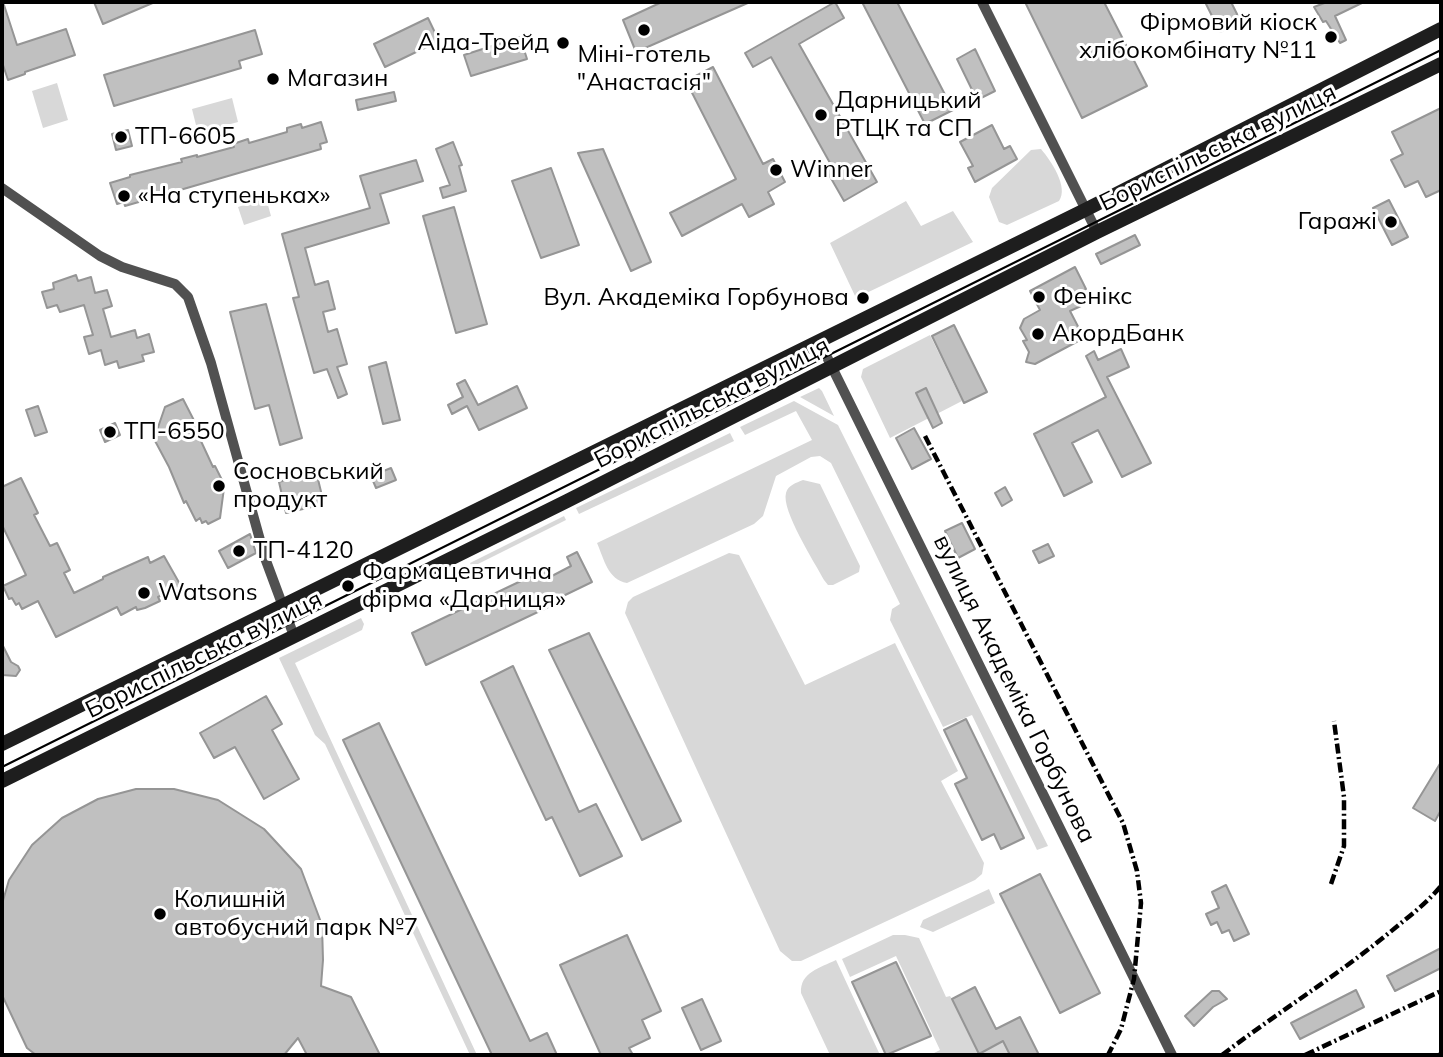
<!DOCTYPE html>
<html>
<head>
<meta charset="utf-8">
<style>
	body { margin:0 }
	#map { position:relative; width:1443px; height:1057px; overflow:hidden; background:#fff; font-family:Mulish,sans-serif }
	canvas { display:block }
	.frame { position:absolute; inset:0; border:4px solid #000; pointer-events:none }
</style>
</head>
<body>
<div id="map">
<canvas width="1443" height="1057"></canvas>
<div class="frame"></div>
</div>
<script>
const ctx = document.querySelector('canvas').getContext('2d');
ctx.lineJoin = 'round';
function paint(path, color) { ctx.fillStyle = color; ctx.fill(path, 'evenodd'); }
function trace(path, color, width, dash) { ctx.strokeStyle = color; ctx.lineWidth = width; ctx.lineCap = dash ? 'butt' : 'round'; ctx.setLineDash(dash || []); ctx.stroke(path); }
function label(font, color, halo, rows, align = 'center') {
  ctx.font = font + ' Mulish,sans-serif'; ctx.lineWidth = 6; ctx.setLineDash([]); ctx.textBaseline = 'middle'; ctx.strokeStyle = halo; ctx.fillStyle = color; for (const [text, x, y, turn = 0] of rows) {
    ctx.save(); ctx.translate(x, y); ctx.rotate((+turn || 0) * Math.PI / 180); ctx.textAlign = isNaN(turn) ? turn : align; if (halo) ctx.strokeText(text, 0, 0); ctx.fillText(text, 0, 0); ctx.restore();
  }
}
paint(new Path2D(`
	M57,83L68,120L43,128L32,91Z
	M232,98L238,122L198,133L192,109Z
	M1041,149C1051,161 1069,187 1059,201L1007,225L999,222L989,197L992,188L1031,150Z
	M266,198L271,216L244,225L238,207Z
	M906,201L921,226L953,211L973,242L856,298L830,243Z
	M930,335L962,401L890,438L861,377L863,369Z
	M819,388L822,391L834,416L800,397Z
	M794,401L838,425L1048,846L1037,850L972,715L943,727L890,620L892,609L900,604L831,463L820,456L811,457L776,476L763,516L754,524L627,583C608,580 604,559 597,543L812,440L796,411L745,435L740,427Z
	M730,433L734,441L579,514L576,508Z
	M803,480L820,484L860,566L859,572L833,585H828L824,580C815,563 781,510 786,493C788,485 796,483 803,480Z
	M564,516L566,520L472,567L470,563Z
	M729,553L739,555L805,685L895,643L958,771L941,781L984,863L982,874L975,880L801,961H792L780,951L625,613L628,602L633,597Z
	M361,618L364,624L362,630L295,663L477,1055H470L325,744L315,735L279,658Z
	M989,889L995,903L933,932L920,927L923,920Z
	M893,935H905L919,938L946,997L950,996L952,999L979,1053L1003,1041L1010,1055H930L940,1050L896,956L850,977L842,959Z
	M836,960L880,1055H830L801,993C800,972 820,968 836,960Z`), '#d8d8d8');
const building = new Path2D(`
	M94,2H155L103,24Z
	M662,2H750L636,52L623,20Z
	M835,2L844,18L799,44L877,182L844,201L824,166L830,163L771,57L753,67L745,53Z
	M862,2H897L953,110L925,124Z
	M1025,2H1104L1147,86L1082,118Z
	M1205,2H1231L1241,22L1220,32Z
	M1327,2H1364L1335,16L1346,40L1340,43L1326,21L1323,22L1314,7Z
	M2,5H4L17,45L66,29L75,55L25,72V74L8,80L2,62Z
	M428,18L439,41L385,67L374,44Z
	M255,30L262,54L239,61L241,68L114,106L104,75Z
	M520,37L527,59L471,76L464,55Z
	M975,49L995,91L977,100L957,59Z
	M713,67L763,164L773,159L785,182L768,192L774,204L749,217L742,204L682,236L670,213L736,179L686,81Z
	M394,92L396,101L358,110L356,100Z
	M1441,108V190L1426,197L1418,181L1405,187L1391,160L1403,154L1392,132Z
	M321,122L327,142L320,144L321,149L125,206L124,202L117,204L110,183L130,177V175L182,162L181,159L197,155V157L234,147L233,144L248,139L249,143L287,132V128L301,124L302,128Z
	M992,125L1004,149L1010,146L1017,159L975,182L968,168L973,166L960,142Z
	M128,130L132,146L116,150L112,134Z
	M453,142L462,165L459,166L466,191L443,198L440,188L450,185L436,149Z
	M603,149L651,262L631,271L578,153Z
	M416,160L423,181L380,194L389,223L305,248L315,285L328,281L335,309L323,312L328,332L337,329L347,364L337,367L347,394L338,398L327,369L314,373L293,298L299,297L282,234L370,208L360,176Z
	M551,168L579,245L541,258L512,181Z
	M1389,200L1408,237L1392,245L1373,208Z
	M454,207L487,324L456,333L423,216Z
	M1135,235L1140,245L1101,264L1096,254Z
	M1075,267L1086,289L1075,295L1081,306L1070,311L1084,338L1035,364L1026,362L1029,352L1023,341L1027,340L1020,328L1024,319L1040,310L1030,291Z
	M76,275L78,281L91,277L95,293L107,290L112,306L103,309L111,337L135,330L137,338L149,334L154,352L142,355L144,361L119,368L117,361L105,365L101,350L89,354L84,337L93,335L84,305L60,312L57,305L47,308L42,292L54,289L53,283Z
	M266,304L302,438L280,445L269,405L255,409L230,312Z
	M954,325L987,392L964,403L932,336Z
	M1121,349L1129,367L1107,377L1151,463L1122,477L1098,430L1072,443L1092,482L1064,496L1034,434L1106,397L1086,356L1094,351L1098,360Z
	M386,362L400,420L383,424L369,367Z
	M465,380L478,405L517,386L527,408L479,430L467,406L452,414L448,405L463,397L457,384Z
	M926,388L942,423L933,428L916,393Z
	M183,399L203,438L200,439L213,467L215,466L222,480L220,481L224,488L220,518L208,524L206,521L202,523L200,518L196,521L186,501L184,503L169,467L154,439L165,407Z
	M38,406L47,432L35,436L26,410Z
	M115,423L120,435L105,442L100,430Z
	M914,428L931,459L912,469L896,438Z
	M391,468L396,480L376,488L371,476Z
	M316,471L324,504L286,513L279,482Z
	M21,478L38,513L34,515L50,546L57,543L70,570L64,573L74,593L103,579V577L148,557L150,563L164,556L181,586L158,597L160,601L145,608L137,610L136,607L121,615L117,607L56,637L38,601L22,609L19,603L16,605L12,598L9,599L3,586L26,575L2,525V487Z
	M1005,487L1012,500L1002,506L995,493Z
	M962,523L975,549L958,558L945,531Z
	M250,534L256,553L228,568L219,551Z
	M1048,544L1054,556L1039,563L1033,551Z
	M577,552L592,582L559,598L561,601L426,665L412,633L546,569L550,577L571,566L567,557Z
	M589,633L681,821L642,840L549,650Z
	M2,644L11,662L18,666L20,670L16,676L2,675Z
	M513,666L579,812L596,804L622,856L580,876L552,817L546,820L481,682Z
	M266,696L282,724L272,730L299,779L264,799L235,747L214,758L200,733Z
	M966,719L1024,838L1001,849L994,834L982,840L955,784L967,778L944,730Z
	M379,723L530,1041L547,1033L557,1055H492L343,740Z
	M1441,762V810L1435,821L1413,808Z
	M136,789H174L218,800L264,829L301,869L322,925L323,960L321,986L351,997L380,1055H307L298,1038L284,1055H36L27,1048L2,995V904L9,880L32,845L62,818L98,799Z
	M1040,874L1100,993L1060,1013L1000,894Z
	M1226,885L1249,934L1234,941L1229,930L1222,933L1217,922L1211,925L1206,914L1219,908L1212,892Z
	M627,935L661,1011L642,1020L650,1038L629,1048L633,1055H601L560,965Z
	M1441,948V968L1395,991L1387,976Z
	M896,962L931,1036L886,1055L852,982Z
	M975,987L996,1029L1020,1017L1039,1055H1010L1003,1041L979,1054L952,999Z
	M1356,990L1364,1007L1300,1039L1291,1023Z
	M1212,991H1219L1227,999L1213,1007L1194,1026L1185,1016Z
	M702,999L721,1041L701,1050L682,1008Z`);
paint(building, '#c0c0c0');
trace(building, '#959595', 2);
trace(new Path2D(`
	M982,2L1097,232
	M2,188L100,256L122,267L175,284L188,297L211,363L265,558L294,636
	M819,341L1172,1055`), '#515151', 10);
trace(new Path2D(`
	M2,744L1085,210L1441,29
	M2,781L567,501L1097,232L1441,64`), '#1e1e1e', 14);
trace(new Path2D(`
	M2,767L1441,50`), '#000', 2);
trace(new Path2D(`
	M925,436L1123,823L1137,871L1141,903L1134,979L1121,1029L1108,1055
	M1331,884L1344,846V797L1334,721
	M1222,1055C1277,1013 1335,977 1389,933C1407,918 1426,904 1441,886
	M1305,1055L1441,991
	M1439,1055L1441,1054`), '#000', 4.5, [10, 3.5, 2, 3.5]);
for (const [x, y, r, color] of [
	[644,30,7,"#000"],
	[1331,37,7,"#000"],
	[563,43,7,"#000"],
	[273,79,7,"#000"],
	[821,115,7,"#000"],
	[121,137,7,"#000"],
	[776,170,7,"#000"],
	[124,196,7,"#000"],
	[1391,222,7,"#000"],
	[1039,297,7,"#000"],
	[863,298,7,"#000"],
	[1038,334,7,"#000"],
	[110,432,7,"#000"],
	[219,486,7,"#000"],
	[239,551,7,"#000"],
	[348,586,7,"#000"],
	[144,593,7,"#000"],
	[160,914,7,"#000"]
]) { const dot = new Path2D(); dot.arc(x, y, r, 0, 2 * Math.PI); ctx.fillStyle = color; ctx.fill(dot); trace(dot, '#fff', 2.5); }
label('24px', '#000', '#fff', [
	["Фірмовий кіоск",1317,23,"right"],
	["хлібокомбінату №11",1317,51,"right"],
	["Аіда-Трейд",549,43,"right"],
	["Міні-готель",644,55,"center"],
	["\"Анастасія\"",644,83,"center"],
	["Магазин",287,79],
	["Дарницький",835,101],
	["РТЦК та СП",835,129],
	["ТП-6605",135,137],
	["Winner",790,170],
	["«На ступеньках»",138,196],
	["Гаражі",1377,222,"right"],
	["Фенікс",1053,297],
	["Вул. Академіка Горбунова",849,298,"right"],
	["АкордБанк",1052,334],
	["ТП-6550",124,432],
	["Сосновський",233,472],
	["продукт",233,500],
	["ТП-4120",253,551],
	["Фармацевтична",362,572],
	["фірма «Дарниця»",362,600],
	["Watsons",158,593],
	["Колишній",174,900],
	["автобусний парк №7",174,928]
], 'left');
label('24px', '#000', '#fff', [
	["Бориспільська вулиця",1218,148,-26],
	["Бориспільська вулиця",712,403,-27],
	["Бориспільська вулиця",204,655,-26],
	["вулиця Академіка Горбунова",1014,689,64]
]);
</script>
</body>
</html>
